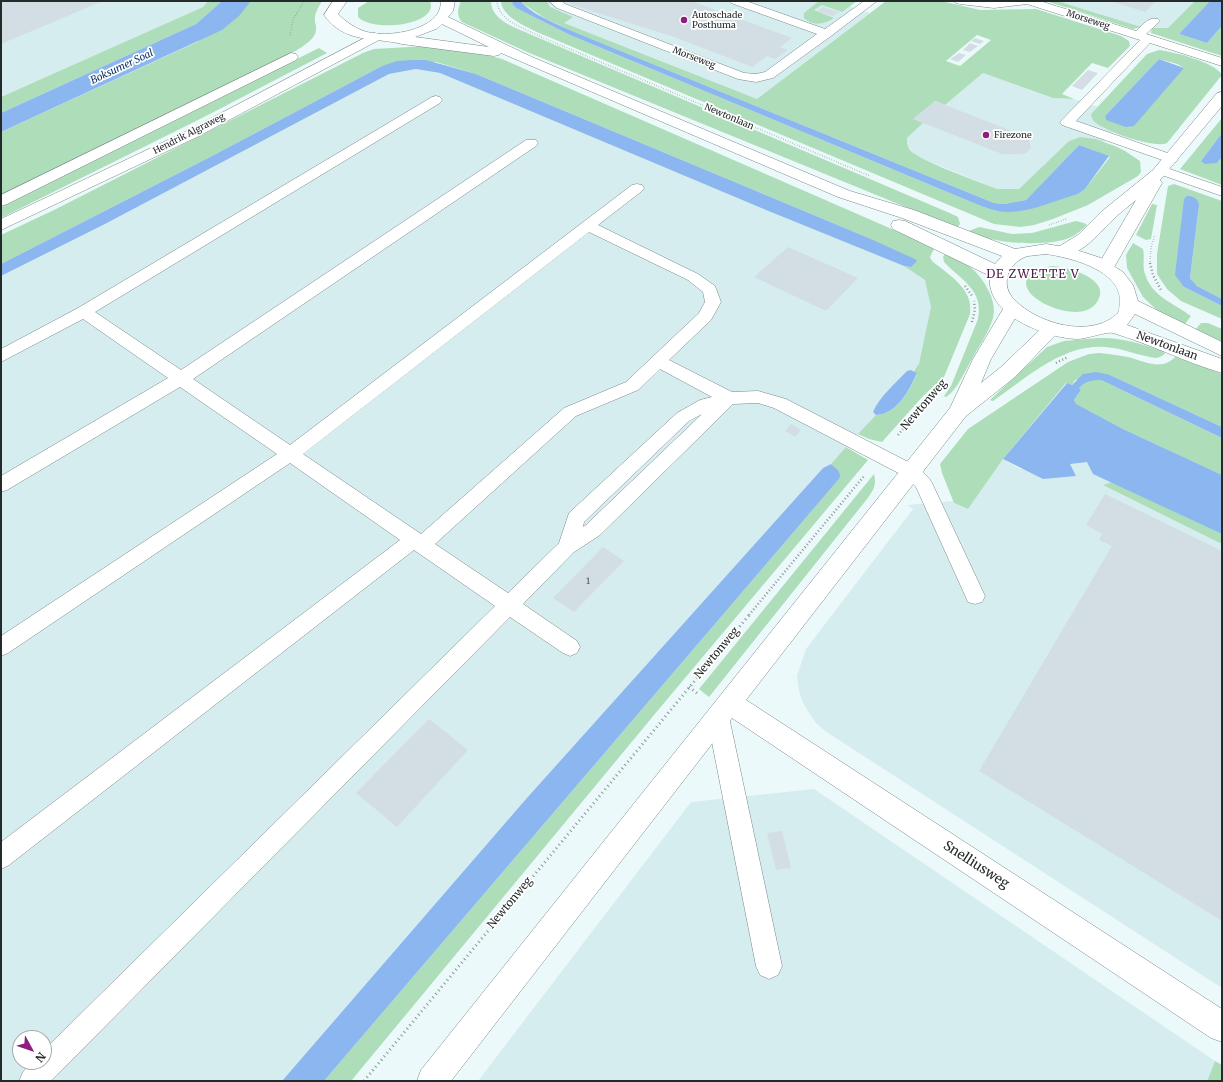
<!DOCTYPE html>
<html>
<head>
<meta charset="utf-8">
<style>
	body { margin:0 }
	#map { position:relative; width:1223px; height:1082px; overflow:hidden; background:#ebf9fa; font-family:Merriweather,serif }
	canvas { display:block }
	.frame { position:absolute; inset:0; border:2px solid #24292a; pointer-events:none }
	.north { position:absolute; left:12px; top:1030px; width:40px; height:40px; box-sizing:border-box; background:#fff; border:1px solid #a7a9aa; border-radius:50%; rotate:130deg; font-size:11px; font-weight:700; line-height:16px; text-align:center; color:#24292a }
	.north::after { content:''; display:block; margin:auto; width:14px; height:18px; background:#8e1d7f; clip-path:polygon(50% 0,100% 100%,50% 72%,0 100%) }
</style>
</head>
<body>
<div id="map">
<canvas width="1223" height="1082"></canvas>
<div class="frame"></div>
<div class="north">N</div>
</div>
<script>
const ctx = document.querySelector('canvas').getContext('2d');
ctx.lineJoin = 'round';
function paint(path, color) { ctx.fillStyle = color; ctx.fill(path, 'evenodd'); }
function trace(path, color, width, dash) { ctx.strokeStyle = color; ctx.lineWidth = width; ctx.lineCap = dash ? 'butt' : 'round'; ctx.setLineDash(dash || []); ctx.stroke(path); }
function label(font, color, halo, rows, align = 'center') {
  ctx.font = font + ' Merriweather,serif'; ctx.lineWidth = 3.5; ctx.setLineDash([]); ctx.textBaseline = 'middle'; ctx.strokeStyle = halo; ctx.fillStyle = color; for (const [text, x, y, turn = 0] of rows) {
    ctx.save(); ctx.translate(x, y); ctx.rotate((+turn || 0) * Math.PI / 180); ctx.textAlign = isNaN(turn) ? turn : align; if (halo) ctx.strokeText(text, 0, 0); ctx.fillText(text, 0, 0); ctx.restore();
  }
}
paint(new Path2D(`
	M1,1H208L203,7L1,97Z
	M523,1H847L843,4L870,13L751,104L579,34Z
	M1055,1H1210L1175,38Z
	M416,69L440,73L766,210L904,266L910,267L940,286L919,364L914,371L911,370L873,412L876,415L831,464L823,468L526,799L282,1081H1V276L105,224L389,74ZM20,1038H44V1062H20Z
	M983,73L1053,98L1074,99L1098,107L1091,114L1103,128L1113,132L1103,142L1080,137L1069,141L1019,189H997L923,159L914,154L908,146L907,138L923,123L913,119L935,101L945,105Z
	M1222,438V988L825,731L815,722L803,703L799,691L797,676L806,649L913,509L907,505L953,501L954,503L968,509L1003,459L1020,469Z
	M814,789L1215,1061L1207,1081H478L691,802Z`), '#d6edf0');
paint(new Path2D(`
	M208,1H222L196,24L1,113V97L203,7Z
	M251,1H322C318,8 314,14 315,22C316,26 317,29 315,34C309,48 270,63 257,71L1,196V132L197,42L245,7Z
	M369,1H430C440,25 373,33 358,17V8Z
	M461,1H491C491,21 517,28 532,35L952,214L958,217L960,224L957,228L527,52L462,22C456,15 458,9 461,1Z
	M501,1H513L512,4L516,8L570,35L964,199L997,211L1078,194L1085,189L1110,157L1079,145L1026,200L1004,204L994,203L579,34L546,19L522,3L523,1H547L550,7L573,17L564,23L757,99L886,1H941L980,10L1036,9L1121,36L1129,41L1130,46L1108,68L1092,63L1062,94L1074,99L1053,98L983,73L945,105L935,101L914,119L923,123L907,138C907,142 907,146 910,150C919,161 980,182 997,189H1019L1069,141L1080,137L1096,139L1117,147L1125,151L1140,161L1141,172L1138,176L1088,205L1053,219L1034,225L1021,227L994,224L563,43C546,35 501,21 501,1ZM977,35L991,40L960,66L946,61Z
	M819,1H857L842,12L822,5L814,10L834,18C825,24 813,27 804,18V13Z
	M1046,1H1057L1141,27L1133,29Z
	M1195,1H1210L1179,34L1207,43L1222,26V56L1151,33L1152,28H1168Z
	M427,46L483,54L502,59L933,247L934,249L930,257L932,261C949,275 974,289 970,314L944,377L924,395L882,442L869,439L858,434L876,415C897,414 909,391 917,374L914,371L919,364L931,307L925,280L904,266L911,267L864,236L476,74L436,62L382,66L212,156L1,264V235L56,209L363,53L374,49Z
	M319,48L327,53L206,116L1,218V207Z
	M1159,50C1174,52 1215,62 1222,75L1167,143C1156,149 1101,131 1093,120C1092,119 1091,115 1091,114L1147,54ZM1159,59L1177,64L1184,68L1106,120L1105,116Z
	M1222,118V133L1201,161L1217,163L1222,157V185L1180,169Z
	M1174,184L1222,201V299L1197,286L1190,278L1199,205L1184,287L1222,306V319L1181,301L1167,289L1157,274V254L1168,186Z
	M1152,204L1157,205L1151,239L1146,240L1136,235Z
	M1076,221L1084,223L1087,225C1082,230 1076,235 1069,238C1047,247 989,244 969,231L979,227L1012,234L1032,233Z
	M1133,243L1143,249C1145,257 1142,266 1145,274C1152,297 1174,303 1191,316L1185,324L1160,313L1143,297L1127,268L1126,255Z
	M945,254C954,258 963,261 970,267C983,277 998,301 993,318C989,332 979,346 972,359C966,369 956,392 946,397L944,396L951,386L978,319C984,290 961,280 944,262L943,257Z
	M1053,266C1068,267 1113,279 1097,302C1084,322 1044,308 1031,294C1016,276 1039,268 1053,266Z
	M1201,323H1208L1222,329V343L1195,330Z
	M1098,338C1122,337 1141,344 1163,351L1165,354L1160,357L1156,358C1139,356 1123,348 1105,347C1062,344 1027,378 993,401L990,400L1047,347L1064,341Z
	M1099,353C1109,354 1118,355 1128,357C1144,361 1162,372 1176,356L1177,357L1222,374V427L1110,375L1075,380L1072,385L1066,383L1003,459L968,509L954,503L942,473L940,464L968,429L1068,362L1089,354Z
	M1089,380H1101L1222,438V475L1123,429L1075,404L1074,400L1081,390L1078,388Z
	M846,447L868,460L659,709L351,1081H324L839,479L838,470L831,464Z
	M874,474C877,485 873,491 867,499L709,697L699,689Z
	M1112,482L1222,534V544L1103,485Z
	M1215,1061L1222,1065V1081H1207Z`), '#aeddba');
paint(new Path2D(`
	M222,1H251L239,16L222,30L1,132V113L196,24Z
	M513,1H523L522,3C538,18 560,25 579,34L994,203L1004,204L1026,200L1079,145L1109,156L1085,189L1078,194C1053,201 1023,216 997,211C986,208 975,203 964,199L570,35L516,8L512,4Z
	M1210,1H1222V26L1207,43L1179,34Z
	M1159,59L1184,68L1134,126L1126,127L1106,120L1105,116Z
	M413,60H426L476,74L864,236L917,260L916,262L911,267L904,266L766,210L440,73L416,69L389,74L105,224L1,276V264L212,156L382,66L397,61Z
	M1222,133V157L1217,163L1205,164L1201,161Z
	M1187,196C1193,196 1198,198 1199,205L1190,278L1197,286L1222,299V306L1184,287L1175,275L1184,199Z
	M911,370L917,373C909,391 897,414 876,415L873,412C879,397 896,383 907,371Z
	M1096,372L1110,375L1222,427V438L1101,380C1091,380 1086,381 1079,388L1081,390L1074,400L1076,404L1123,429L1222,475V534L1093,474L1087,462L1070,464L1076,476L1043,479L1003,459L1067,383L1072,385L1083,374Z
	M831,464L838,470L840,475L839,479L324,1081H282L526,799L823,468Z`), '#8cb6ef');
paint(new Path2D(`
	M1,1H103L1,44Z
	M567,1H691L792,38L780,47L788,50L775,59L767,56L752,67L674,37L572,5Z
	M1110,1H1156L1145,12Z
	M823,7L839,12L833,16L817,11Z
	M975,38L984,41L980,44L971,41Z
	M970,43L978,46L970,52L963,50Z
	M959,53L966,55L958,62L950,59Z
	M1088,70L1098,73L1082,90L1072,86Z
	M935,101L1022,135L1029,140L1031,148L1026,153L1021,154H1002L913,119Z
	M788,247L858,278L826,311L754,277Z
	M791,424L801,430L795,437L785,431Z
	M1105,494L1222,551V921L979,771L1112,546L1099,540L1102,534L1086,525Z
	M603,547L624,561L574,612L553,598Z
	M429,719L468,750L397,827L356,793Z
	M782,831L791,868L776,870L767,833Z`), '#d3dee4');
const lane = new Path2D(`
	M549,1H562L565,4L744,73L756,74L765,72L817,34L731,3L729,1H746L825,29L864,1H877L831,36L773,78L756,82L738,79L557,8Z
	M954,1H1040L1136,31C1143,25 1149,16 1158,19L1160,21L1146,34L1222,58V66L1150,43L1076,121L1176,156L1178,159L1176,162L1171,163L1062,125L1060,122L1140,40L1027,4L994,8L960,4L956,3Z
	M436,96L440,97L442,100L440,103L95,312L181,370L526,140H536L538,143L536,146L193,379L290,445L632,185L637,184L642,185L644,188L642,191L598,225L698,274L715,286L721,302L711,320L669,360L732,392L758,391L786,399L918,467L929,478L932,483L985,596L982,602L975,604L968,602L916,487L906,477L774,408L758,403L733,404L600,535L574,552L523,604L577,641L580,647L577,653L570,656L563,653L510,617L51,1081H19L23,1072L32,1062H44V1050L495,606L414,550L9,865L1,869V842L400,540L290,463L8,653L1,656V636L277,454L180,387L7,490L1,492V476L168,378L83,319L1,362V349L78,308L432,97ZM589,232L688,280L703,292L705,302L699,313L626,382L564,408L421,534L303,454ZM660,369L712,397L700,400L677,413L569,513L559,543L508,593L435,544L576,416L638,390ZM702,414L586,525L583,527L584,522L689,421Z
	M1161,166L1222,187V196L1156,173L1154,170L1156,167Z
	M718,707L726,710L729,717L782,966L778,975L769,979L760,975L756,966L707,717L710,710Z`);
const street = new Path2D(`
	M374,33L379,34L381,37L379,40L197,137L1,230V219L187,131Z
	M291,53L296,54L298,57L296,60L7,204L1,206V195Z
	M1222,92V106L1160,180L1162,183L1112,271L1106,273L1100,271L1097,267L1136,200C1128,207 1119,213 1112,221C1099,233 1078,260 1058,255L1055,251L1058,247L1078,235L1101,212L1153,170L1217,93Z
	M1012,302L1018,304L1021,308L991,359L981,383L1001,367L1045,325L1052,323L1059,325L1061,329L1015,377L966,416L746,700L1222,1009V1042L1211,1038L732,718L451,1081H417L421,1070L950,408L973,359L1006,304Z`);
const secondary = new Path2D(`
	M333,1H347L338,14C346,22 356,29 367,32C387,37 426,32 438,13C440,9 441,5 441,1H455L453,11L448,17L532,57L850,191L914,210L1015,249L1046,244L1070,248L1101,258L1123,272L1133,285L1138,301L1222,342V356L1135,314L1127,325L1222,359V373C1185,362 1150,344 1113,333C1107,331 1087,339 1077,339C1046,338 985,315 990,276L893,229L891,225L893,221L899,220L905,221L995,264L1002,256L902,218L838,197L501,53L499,55L494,56L402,44C375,37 344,44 324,15ZM442,24L489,47L415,37L436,29ZM1046,254C1074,258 1132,273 1118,313C1091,340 1034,323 1012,297C1000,282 1010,261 1028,256C1034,255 1040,255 1046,254Z`);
trace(lane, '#7b8789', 1);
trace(street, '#7b8789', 1);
trace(secondary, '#7b8789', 1);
trace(new Path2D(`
	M497,1C498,21 524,28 539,36L870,176
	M290,35L293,20L304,1
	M1049,225L1066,219
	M1150,264L1151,247L1155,235`), '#8c9596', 1.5, [0.5, 2]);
trace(new Path2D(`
	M1150,263L1153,275L1161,290
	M965,286L973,297
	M972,322L975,310L974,301
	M1056,363L1068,357
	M898,435L921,407L932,398
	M749,615L864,476`), '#8c9596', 2.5, [1, 2.5]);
trace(new Path2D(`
	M689,687L698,694
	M364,1081L750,614`), '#8c9596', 3, [1, 3.5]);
paint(lane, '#fff');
paint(street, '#fff');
paint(secondary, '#fff');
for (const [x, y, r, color] of [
	[684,20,4,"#8e1d7f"],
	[986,135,4,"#8e1d7f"]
]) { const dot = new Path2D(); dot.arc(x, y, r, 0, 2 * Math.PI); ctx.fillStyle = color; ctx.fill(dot); trace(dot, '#fff', 1.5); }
label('9px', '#24292a', '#fff', [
	["Autoschade",692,15],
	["Posthuma",692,25],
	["Firezone",994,135]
], 'left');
label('9px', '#24292a', '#fff', [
	["Morseweg",1088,20,18],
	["Morseweg",694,58,21],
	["Newtonlaan",729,117,23],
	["Hendrik Algraweg",189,134,-27]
]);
label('9px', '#505658', null, [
	["1",588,581]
]);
label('italic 10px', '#012a5c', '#fff', [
	["Boksumer Soal",122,67,-25]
]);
label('11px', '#24292a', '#fff', [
	["Newtonlaan",1167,346,20],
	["Newtonweg",924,405,-49],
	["Newtonweg",717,653,-50],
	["Newtonweg",510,903,-50]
]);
ctx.letterSpacing = '1px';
label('12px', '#501b48', '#fff', [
	["DE ZWETTE V",1033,275]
]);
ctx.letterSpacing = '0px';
label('13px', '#24292a', '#fff', [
	["Snelliusweg",976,865,33]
]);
</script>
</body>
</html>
